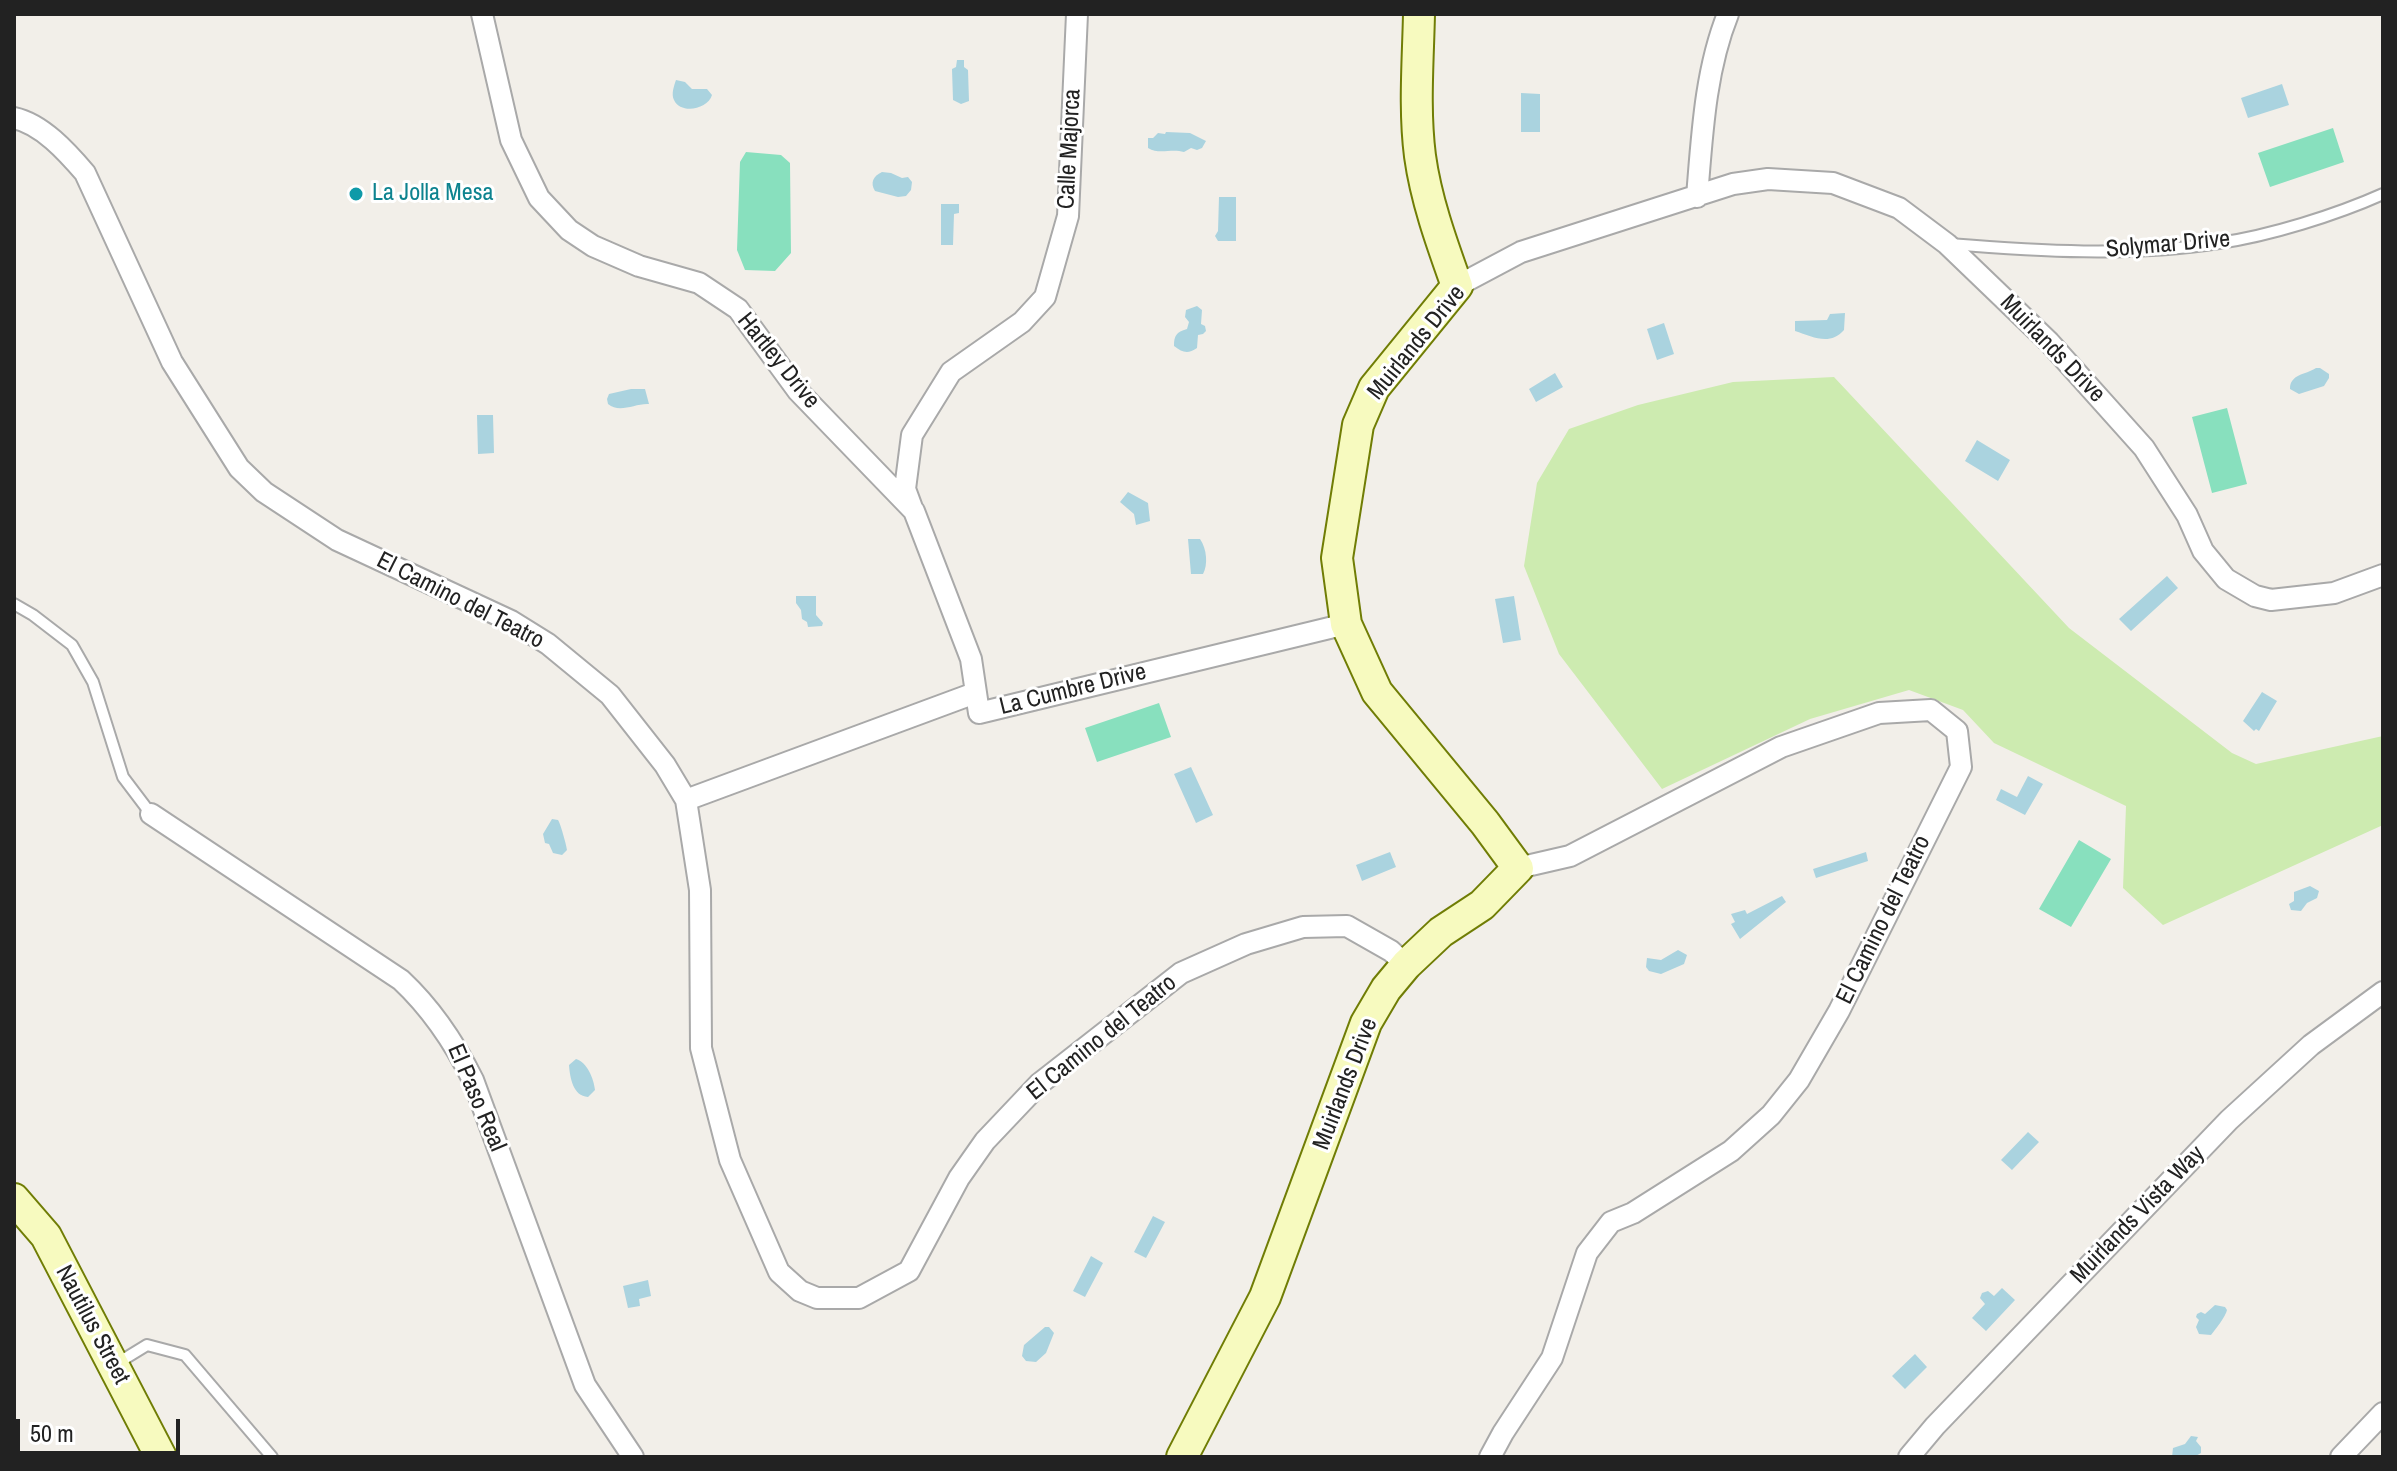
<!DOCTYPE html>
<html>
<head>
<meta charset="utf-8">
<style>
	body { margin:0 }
	#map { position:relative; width:2397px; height:1471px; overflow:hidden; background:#f2efe9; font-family:"Archivo Narrow",sans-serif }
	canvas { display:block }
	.frame { position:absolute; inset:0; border:16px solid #222; pointer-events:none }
	.scale { position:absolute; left:16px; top:1419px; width:164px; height:36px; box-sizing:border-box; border:4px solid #222; border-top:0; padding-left:10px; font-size:24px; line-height:28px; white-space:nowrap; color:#222; -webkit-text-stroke:6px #fff; paint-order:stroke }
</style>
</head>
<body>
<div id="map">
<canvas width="2397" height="1471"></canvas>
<div class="frame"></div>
<div class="scale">50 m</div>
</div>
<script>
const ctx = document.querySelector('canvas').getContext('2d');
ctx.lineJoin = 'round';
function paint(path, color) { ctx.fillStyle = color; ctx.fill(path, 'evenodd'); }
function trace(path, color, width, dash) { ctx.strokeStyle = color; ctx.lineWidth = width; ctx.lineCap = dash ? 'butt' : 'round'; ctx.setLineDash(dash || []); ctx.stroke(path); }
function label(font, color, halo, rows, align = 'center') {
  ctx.font = font + ' "Archivo Narrow",sans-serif'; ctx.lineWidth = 6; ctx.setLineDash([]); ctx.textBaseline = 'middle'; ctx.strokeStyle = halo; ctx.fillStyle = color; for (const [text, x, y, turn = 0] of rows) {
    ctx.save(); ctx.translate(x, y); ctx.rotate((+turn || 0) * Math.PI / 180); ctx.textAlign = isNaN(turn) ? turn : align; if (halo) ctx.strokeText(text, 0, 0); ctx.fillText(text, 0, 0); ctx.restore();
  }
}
paint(new Path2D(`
	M1834,377L2069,628L2232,753L2256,764L2383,736V825L2163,925L2123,888L2126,806L1994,743L1963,710L1909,690L1810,719L1662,789L1559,654L1524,566L1537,483L1569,429L1638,405L1733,382Z`), '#cdebb0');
paint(new Path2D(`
	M2333,128L2344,162L2270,187L2258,153Z
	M746,152L781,155L790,163L791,253L775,271L745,270L737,250L740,162Z
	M2227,408L2247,484L2212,493L2192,417Z
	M1159,703L1171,737L1097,762L1085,728Z
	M2079,840L2111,859L2071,927L2039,909Z`), '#88e0be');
paint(new Path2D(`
	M957,60H964V67L968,70L969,101L961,104L953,100L952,69L956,67Z
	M676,80L685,82L692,89H707L712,95C708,109 681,115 674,100C671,94 674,86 676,80Z
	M2282,84L2289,105L2248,118L2241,98Z
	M1521,93L1540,94V132H1521Z
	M1166,132L1190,133L1206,141L1202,148L1197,150L1191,148L1184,152C1171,148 1160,155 1148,148V138H1153L1158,133L1165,134Z
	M882,172L891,173L902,178L908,177L912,182L911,190L906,196L898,197L875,191C870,183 873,176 882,172Z
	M1219,197H1236V241H1218L1215,236L1218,231Z
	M941,204H959V213L954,214L953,245H941Z
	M1197,306L1202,310L1201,324L1205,326L1206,331L1203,334L1198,335L1197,348C1188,354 1183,353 1174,346C1174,336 1176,332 1187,329L1189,322L1185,317L1186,310Z
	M1845,313L1844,330C1830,346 1813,337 1795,331V321L1827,320L1830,314Z
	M1664,323L1674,354L1657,360L1647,329Z
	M2316,368H2320L2329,374V378L2324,386L2299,394L2290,389C2290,374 2305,375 2316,368Z
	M1555,373L1563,387L1536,402L1529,389Z
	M631,389H645L649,404C635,403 620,414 608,404L607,399L609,394Z
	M477,415H493L494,453L478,454Z
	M1977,440L2010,460L1998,481L1965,461Z
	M1128,492L1148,503L1150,521L1136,525L1134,514L1120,502Z
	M1188,539H1200C1207,549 1208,565 1203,574H1191Z
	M2167,576L2178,588L2131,631L2119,619Z
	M796,596H816V615L823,623L822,626L808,627L807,622L802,619L801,610L796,603Z
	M1514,596L1521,640L1503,643L1495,599Z
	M2262,692L2277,701L2259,731L2256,729L2254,731L2243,721Z
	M1191,767L1213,815L1196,823L1174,774Z
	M2028,776L2043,784L2025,815L1996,800L2001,789L2017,797Z
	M552,819L558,820C560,822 567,847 567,850L562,855L553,853L549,844L545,843L543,834Z
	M1390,852L1396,867L1362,881L1356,865Z
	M1866,852L1868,861L1816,878L1813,869Z
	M2310,886L2319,891L2317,898L2307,903L2301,911L2291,910L2289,904L2294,901V892Z
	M1782,896L1786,902L1740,939L1731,924L1735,922L1731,914L1745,910L1747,914Z
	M1678,950L1687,955L1684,964L1661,974L1649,971L1646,967L1647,958L1661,960Z
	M576,1059C587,1062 594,1079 595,1090L588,1097C573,1096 570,1078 569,1065Z
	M2028,1132L2039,1142L2012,1170L2001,1160Z
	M1153,1216L1165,1222L1146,1258L1134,1252Z
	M1091,1256L1103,1263L1085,1297L1073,1291Z
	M648,1280L651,1296L639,1299L640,1306L628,1308L623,1286Z
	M2002,1288L2015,1300L1986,1331L1972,1318L1985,1304L1980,1298L1982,1293L1988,1291L1994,1296Z
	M2215,1305L2225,1307L2227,1310C2226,1316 2215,1330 2211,1335L2199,1334L2196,1327L2199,1320L2196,1317L2197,1314L2201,1312L2205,1314Z
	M1045,1327H1049L1054,1333L1046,1353L1036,1362L1026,1361L1022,1356L1024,1345Z
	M1915,1354L1927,1367L1905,1389L1892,1376Z
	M2191,1436L2198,1437L2196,1441L2201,1447V1453L2194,1457H2172L2173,1448L2185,1444Z`), '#aad3df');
const lane = new Path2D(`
	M1949,244C2038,251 2129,257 2219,243C2269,236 2336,215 2383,194
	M14,604L33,615L72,645L93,682L123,777L151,814
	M116,1364L147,1345L185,1355L272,1457`);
const street = new Path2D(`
	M482,14L511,140L539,198L569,230L593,246L639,266L699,283L738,309L798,391L914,511L971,659L979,713L1346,624
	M14,118C42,124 67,152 85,173L172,362L239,468L264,492L337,540L511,621L548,644L610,695L665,765L686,800L700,890L701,1048L730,1160L779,1272L800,1291L817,1298H859L909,1271L959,1178L985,1141L1039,1084L1181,973L1246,944L1303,927L1347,926L1391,951L1406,965
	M1697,197C1702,136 1705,71 1728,14
	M1457,286L1521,252L1733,184L1768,179L1833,183L1899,208L1947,244L2049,342L2144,448L2187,515L2203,551L2226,579L2255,596L2271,600L2334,593L2383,575
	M912,508L905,489L912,435L951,372L1022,322L1045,297L1068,216L1077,14
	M686,800L975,693
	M151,814L401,980C432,1009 454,1042 473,1080L585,1385L633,1457
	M1490,1457L1503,1433L1552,1358L1587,1253L1611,1222L1633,1213L1731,1151L1771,1115L1799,1080L1839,1011L1961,767L1957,731L1931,710L1879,713L1781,747L1570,856L1518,868
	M1909,1457L1935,1426L2229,1120L2311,1045L2383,992
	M2341,1457L2383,1413`);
const secondary = new Path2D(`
	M14,1199L46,1236L161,1457
	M1182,1457L1265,1297L1366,1023L1386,989L1406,965L1441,932L1482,905L1518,868L1485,823L1377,692L1346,624L1337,558L1358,425L1374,388L1457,286C1442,244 1426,200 1420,156C1414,109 1418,61 1419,14`);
trace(lane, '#a9a9a9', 14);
trace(street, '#a9a9a9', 24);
trace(secondary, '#707d05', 34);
trace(lane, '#fff', 10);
trace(street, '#fff', 20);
trace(secondary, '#f7fabf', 30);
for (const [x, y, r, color] of [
	[356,194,8,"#0f9aa8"]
]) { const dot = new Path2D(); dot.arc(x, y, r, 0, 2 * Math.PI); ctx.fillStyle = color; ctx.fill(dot); trace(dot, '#fff', 3); }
label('24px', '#222', '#fff', [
	["Calle Majorca",1070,149,-87],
	["Solymar Drive",2168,245,-5],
	["Muirlands Drive",1417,343,-51],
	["Muirlands Drive",2052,349,46],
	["Hartley Drive",778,361,51],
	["El Camino del Teatro",460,601,27],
	["La Cumbre Drive",1073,690,-14],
	["El Camino del Teatro",1884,920,-64],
	["El Camino del Teatro",1102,1038,-39],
	["Muirlands Drive",1346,1084,-69],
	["El Paso Real",476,1098,67],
	["Muirlands Vista Way",2138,1215,-46],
	["Nautilus Street",92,1325,62]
]);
label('24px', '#0d838f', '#fff', [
	["La Jolla Mesa",372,194]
], 'left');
</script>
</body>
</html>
